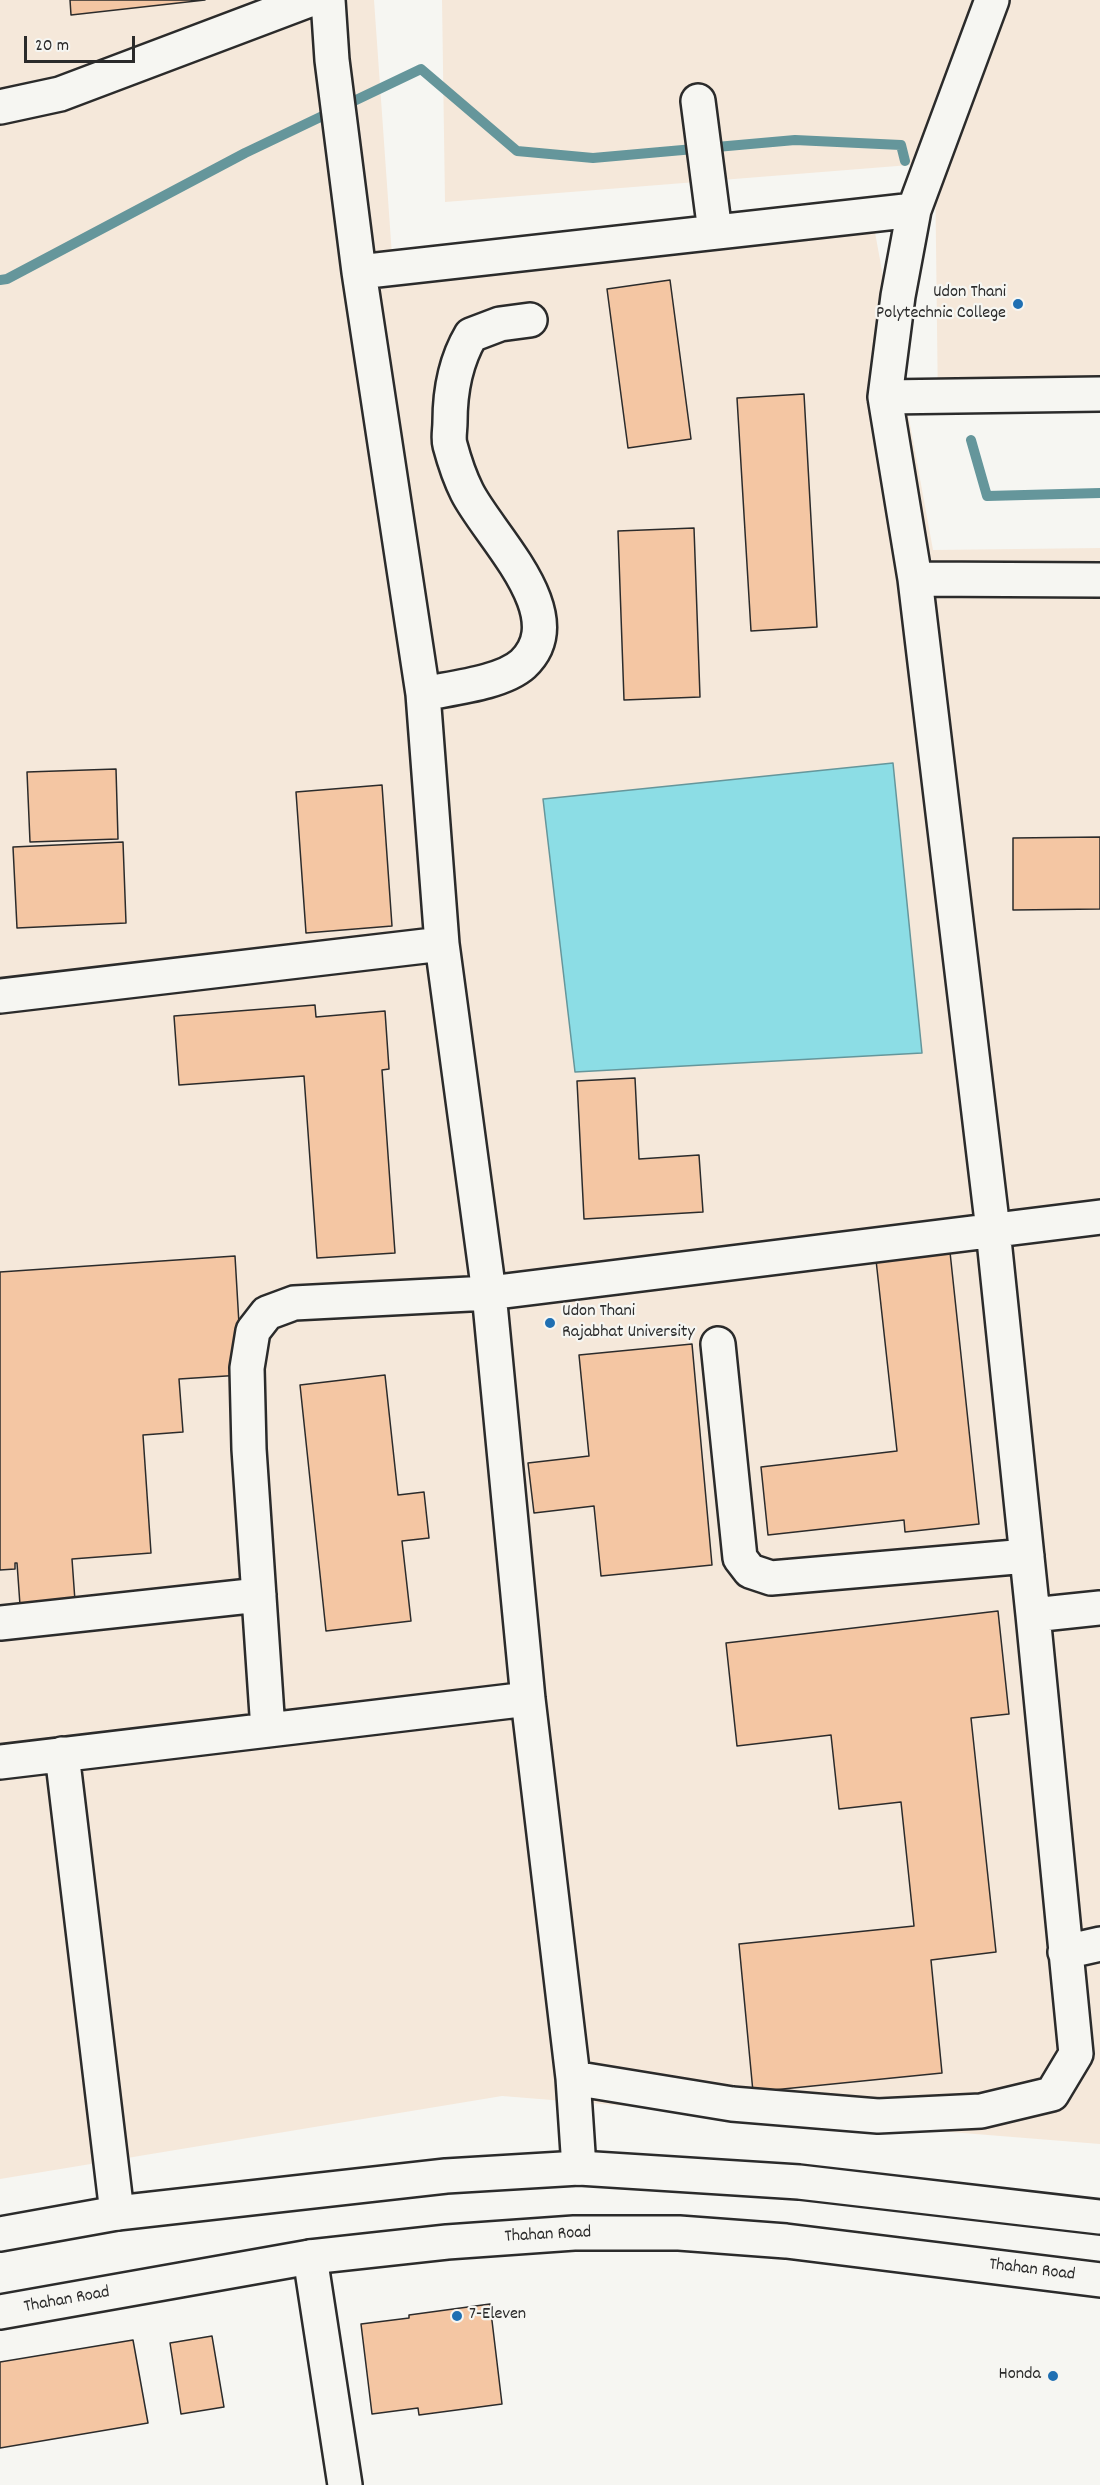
<!DOCTYPE html>
<html>
<head>
<meta charset="utf-8">
<style>
	body { margin:0 }
	#map { position:relative; width:1100px; height:2485px; overflow:hidden; background:#f6f6f2; font-family:Dekko,sans-serif }
	canvas { display:block }
	.scale { position:absolute; left:24px; top:36px; width:111px; height:27px; box-sizing:border-box; border:3px solid #2b2b2b; border-top:0; padding-left:8px; font-size:18px; line-height:21px; white-space:nowrap; color:#2b2b2b; -webkit-text-stroke:4px #f6f6f2; paint-order:stroke }
</style>
</head>
<body>
<div id="map">
<canvas width="1100" height="2485"></canvas>
<div class="scale">20 m</div>
</div>
<script>
const ctx = document.querySelector('canvas').getContext('2d');
ctx.lineJoin = 'round';
function paint(path, color) { ctx.fillStyle = color; ctx.fill(path, 'evenodd'); }
function trace(path, color, width, dash) { ctx.strokeStyle = color; ctx.lineWidth = width; ctx.lineCap = dash ? 'butt' : 'round'; ctx.setLineDash(dash || []); ctx.stroke(path); }
function label(font, color, halo, rows, align = 'center') {
  ctx.font = font + ' Dekko,sans-serif'; ctx.lineWidth = 4.5; ctx.setLineDash([]); ctx.textBaseline = 'middle'; ctx.strokeStyle = halo; ctx.fillStyle = color; for (const [text, x, y, turn = 0] of rows) {
    ctx.save(); ctx.translate(x, y); ctx.rotate((+turn || 0) * Math.PI / 180); ctx.textAlign = isNaN(turn) ? turn : align; if (halo) ctx.strokeText(text, 0, 0); ctx.fillText(text, 0, 0); ctx.restore();
  }
}
paint(new Path2D(`
	M0,0H374L394,284L870,205L933,550L1100,548V2144L502,2096L0,2179Z
	M442,0H1100V406L938,408L935,163L445,202Z`), '#f5e8da');
const water = new Path2D(`
	M893,763L922,1053L575,1072L543,799Z`);
paint(water, '#8cdde5');
trace(water, '#65969b', 1.5);
trace(new Path2D(`
	M0,280L7,279L245,153L421,69L517,151L593,158L795,140L901,145L905,161
	M971,440L987,496L1100,493`), '#65969b', 10);
const building = new Path2D(`
	M70,0H205L71,15Z
	M670,280L691,439L628,448L607,289Z
	M804,394L817,627L751,631L737,398Z
	M694,528L700,697L624,700L618,531Z
	M116,769L118,839L30,842L27,772Z
	M382,785L392,926L306,933L296,792Z
	M1100,837V909L1013,910V838Z
	M123,842L126,923L17,928L13,847Z
	M315,1005L316,1017L385,1011L389,1069L382,1070L395,1253L317,1258L304,1076L179,1085L174,1016Z
	M635,1078L639,1159L699,1155L703,1212L584,1219L577,1081Z
	M950,1252L979,1524L905,1532L904,1520L768,1535L761,1467L897,1451L876,1260Z
	M235,1256L242,1375L179,1379L183,1432L143,1435L151,1553L72,1559L75,1601L20,1605L17,1563H15V1569L0,1570V1272Z
	M692,1344L712,1565L601,1576L594,1506L534,1513L528,1463L589,1456L579,1355Z
	M385,1375L398,1495L424,1492L429,1538L402,1541L411,1621L326,1631L300,1385Z
	M998,1611L1009,1714L971,1718L996,1952L931,1960L942,2073L753,2092L739,1944L914,1926L901,1802L839,1809L831,1735L737,1746L726,1643Z
	M490,2304L502,2404L419,2415L418,2408L372,2414L361,2324L409,2318V2315Z
	M212,2336L224,2407L181,2414L170,2343Z
	M133,2340L148,2423L0,2448V2362Z`);
paint(building, '#f4c6a3');
trace(building, '#2b2b2b', 1.5);
const minor = new Path2D(`
	M328,0L332,60L359,272L423,694L442,944L489,1293L528,1699L573,2078L579,2168
	M992,0L914,210L898,296L885,397L915,579L993,1230L1033,1615L1100,1608
	M698,101L715,232
	M0,107L60,94L309,0
	M359,272L914,210
	M885,397L1100,394
	M915,579L1100,580
	M423,694C451,688 502,683 523,664C575,615 489,536 467,492C460,478 454,460 450,445C448,438 450,430 450,422C450,391 455,362 471,335L500,324L530,320
	M0,996L442,944
	M718,1344L740,1558L750,1571L771,1578L1027,1556
	M0,1623L259,1595
	M268,1730L249,1449L247,1368L253,1331L267,1313L294,1303L489,1293L1100,1217
	M62,1754L117,2213
	M0,1762L528,1699
	M1065,1952L1100,1944
	M573,2078L732,2104L878,2116L981,2111L1052,2094L1076,2054L1033,1615
	M310,2257L345,2485`);
const major = new Path2D(`
	M0,2234L117,2213L446,2176L579,2168L799,2182L1100,2217
	M0,2312L310,2257L447,2242L574,2233H679L786,2241L1100,2280`);
trace(minor, '#2b2b2b', 38);
trace(major, '#2b2b2b', 38);
trace(minor, '#f6f6f2', 33);
trace(major, '#f6f6f2', 33);
for (const [x, y, r, color] of [
	[1018,304,6,"#1f6fb2"],
	[550,1323,6,"#1f6fb2"],
	[457,2316,6,"#1f6fb2"],
	[1053,2376,6,"#1f6fb2"]
]) { const dot = new Path2D(); dot.arc(x, y, r, 0, 2 * Math.PI); ctx.fillStyle = color; ctx.fill(dot); trace(dot, '#f6f6f2', 2); }
label('18px', '#2b2b2b', '#f6f6f2', [
	["Udon Thani",1006,294],
	["Polytechnic College",1006,315],
	["Udon Thani",562,1313,"left"],
	["Rajabhat University",562,1334,"left"],
	["7-Eleven",469,2316,"left"],
	["Honda",1041,2376]
], 'right');
label('18px', '#2b2b2b', '#f6f6f2', [
	["Thahan Road",548,2236,-3],
	["Thahan Road",1032,2271,7],
	["Thahan Road",67,2301,-10]
]);
</script>
</body>
</html>
